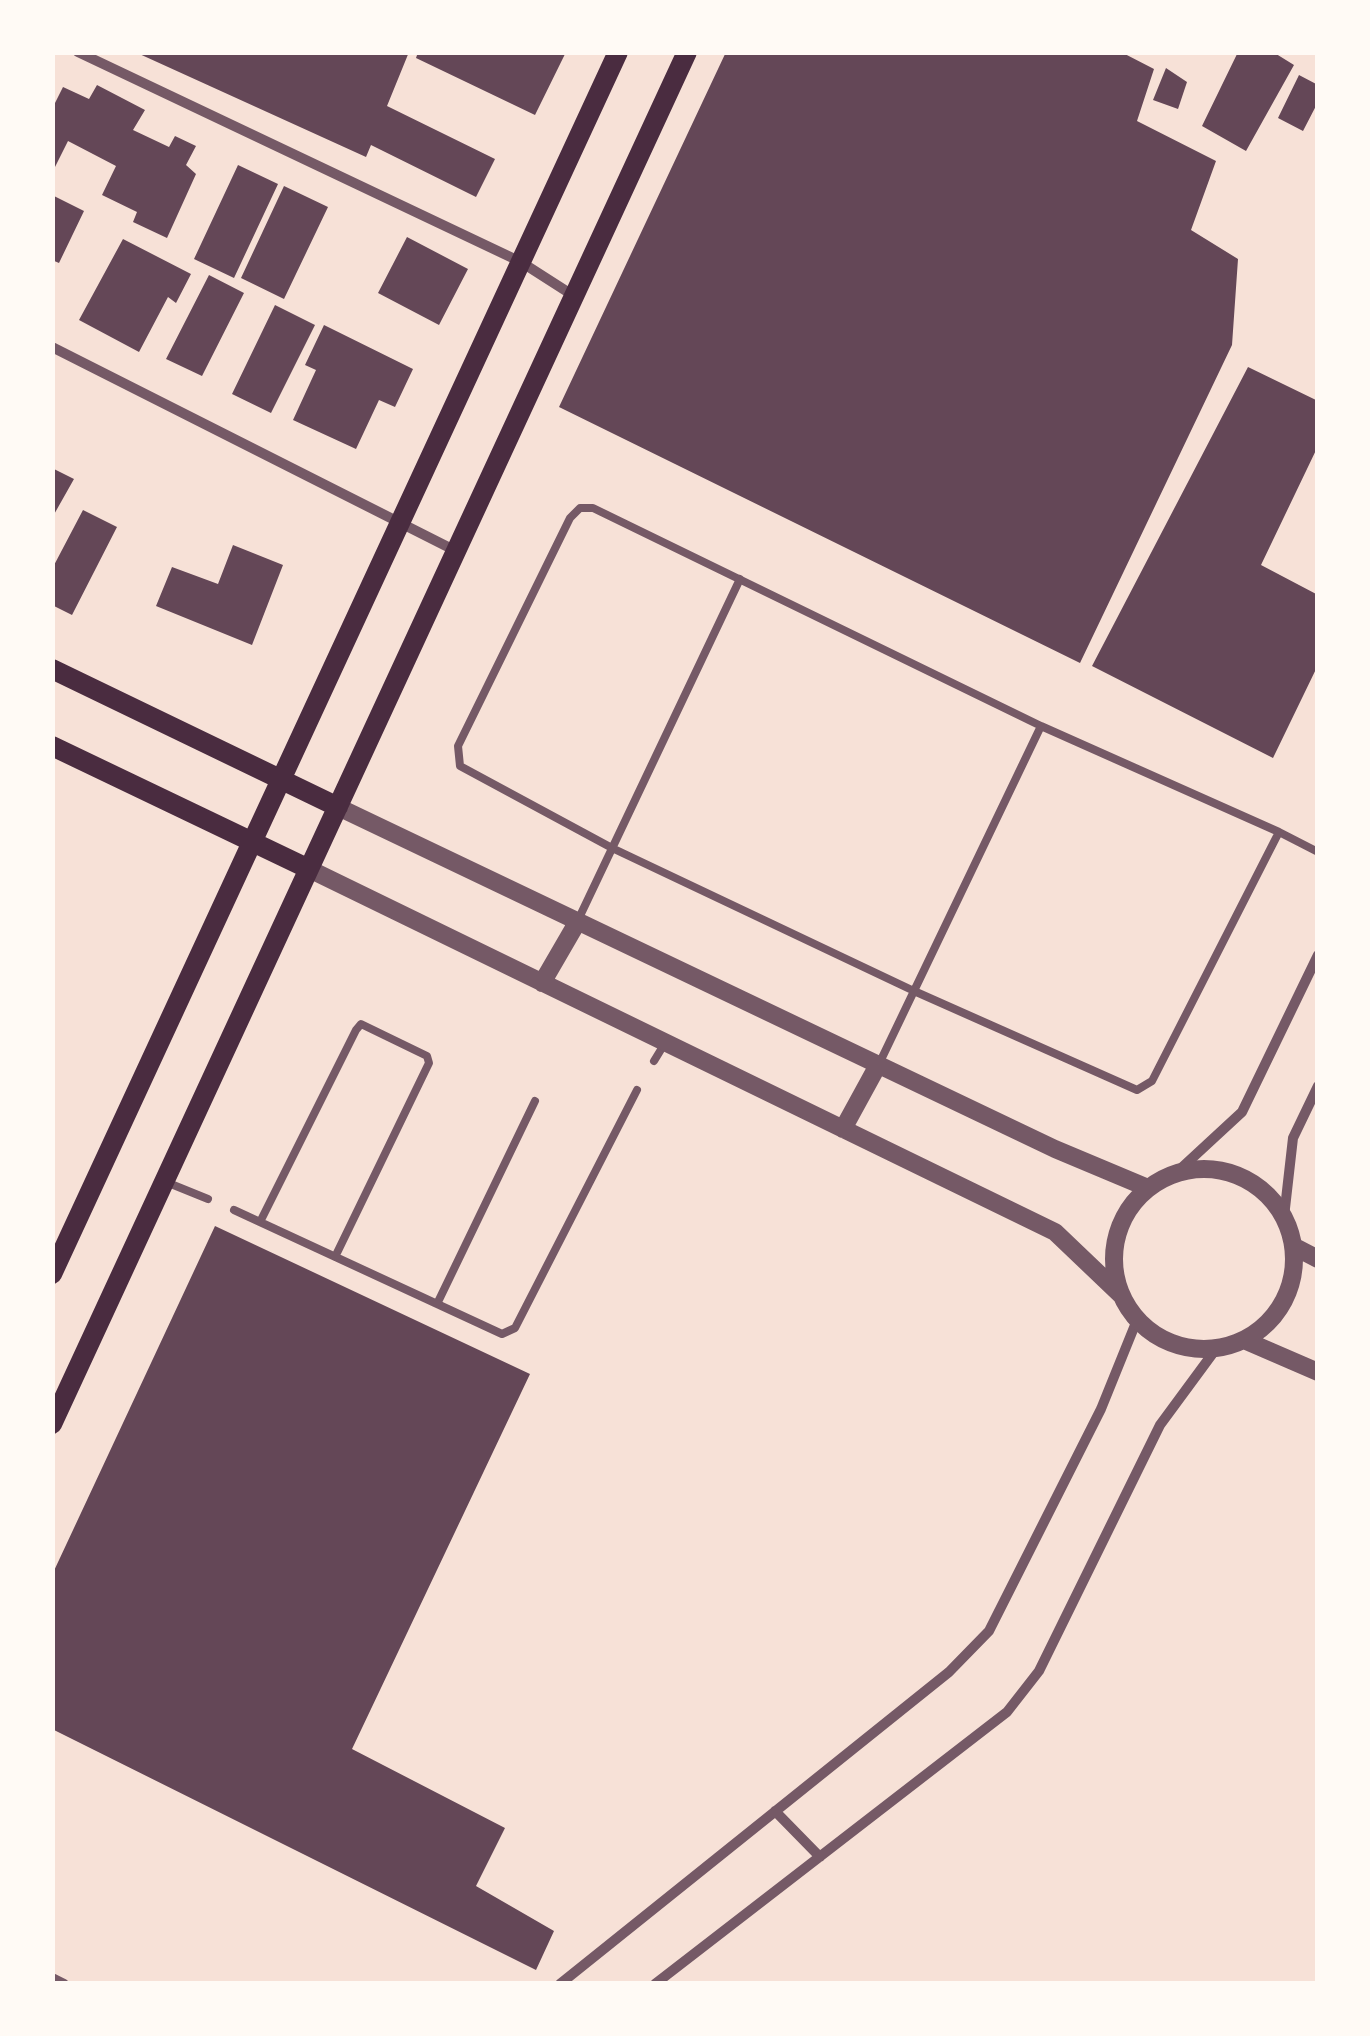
<!DOCTYPE html>
<html>
<head>
<meta charset="utf-8">
<style>
	body { margin:0 }
	#map { position:relative; width:1370px; height:2036px; overflow:hidden; background:#f7e1d7; font-family:Ubuntu,sans-serif }
	canvas { display:block }
	.frame { position:absolute; inset:0; border:55px solid #fffaf5; pointer-events:none }
</style>
</head>
<body>
<div id="map">
<canvas width="1370" height="2036"></canvas>
<div class="frame"></div>
</div>
<script>
const ctx = document.querySelector('canvas').getContext('2d');
ctx.lineJoin = 'round';
function paint(path, color) { ctx.fillStyle = color; ctx.fill(path, 'evenodd'); }
function trace(path, color, width, dash) { ctx.strokeStyle = color; ctx.lineWidth = width; ctx.lineCap = dash ? 'butt' : 'round'; ctx.setLineDash(dash || []); ctx.stroke(path); }
paint(new Path2D(`
	M135,52H409L387,106L495,159L476,197L371,145L366,157Z
	M418,52H566L535,115L416,58Z
	M726,52H1121L1154,69L1137,121L1216,161L1191,230L1238,259L1232,345L1080,663L559,407Z
	M1238,52H1273L1294,65L1246,151L1202,126Z
	M1166,68L1187,82L1178,109L1153,100Z
	M1299,75L1318,85V102L1303,131L1278,118Z
	M97,85L145,110L133,130L169,147L175,136L196,146L186,165L196,174L167,238L133,222L137,212L102,195L116,166L68,141L52,173V109L63,87L89,99Z
	M238,165L278,184L234,278L194,259Z
	M284,186L328,207L284,299L241,278Z
	M52,195L84,211L59,263L52,260Z
	M407,237L468,269L439,325L378,293Z
	M123,239L191,274L176,303L168,297L139,352L79,320Z
	M209,275L244,293L202,376L166,359Z
	M275,305L315,325L271,413L232,394Z
	M324,325L413,369L395,407L379,400L356,449L293,420L316,370L305,365Z
	M1248,367L1318,401V446L1261,565L1318,595V665L1273,758L1092,666Z
	M52,468L74,479L52,518Z
	M83,510L117,527L72,615L52,605V569Z
	M233,545L283,565L252,645L156,606L172,567L218,584Z
	M215,1226L530,1374L352,1749L505,1828L476,1886L554,1931L536,1970L52,1729V1575Z`), '#644757');
trace(new Path2D(`
	M1279,832L1152,1081L1137,1090L914,991L612,848L460,766L458,746L570,518L580,508H593L1041,726L1279,832L1318,852
	M579,918L740,579
	M654,1061L665,1043
	M879,1064L1041,726
	M166,1182L208,1199
	M234,1210L502,1334L515,1328L637,1090
	M260,1222L356,1030L361,1024L427,1056L429,1063L335,1257
	M437,1304L535,1101`), '#755966', 8);
trace(new Path2D(`
	M78,52L521,262L574,296
	M52,347L456,551
	M1176,1173L1242,1112L1318,955
	M1284,1217L1293,1138L1318,1086
	M775,1811L820,1857
	M52,1978L64,1984
	M560,1984L949,1672L989,1631L1101,1409L1137,1320
	M655,1984L1007,1712L1039,1671L1160,1425L1216,1349`), '#755966', 10);
trace(new Path2D(`
	M338,807L1055,1149L1148,1188
	M309,869L1055,1232L1121,1295
	M542,983L578,921
	M843,1129L878,1065
	M1114 1259a90 90 0 1 1 180 0a90 90 0 1 1-180 0Z
	M1293,1246L1318,1259
	M1244,1340L1318,1372`), '#755966', 18);
trace(new Path2D(`
	M52,669L338,807
	M52,746L309,869
	M52,1274L618,52
	M52,1424L687,52`), '#4a2c40', 20);
</script>
</body>
</html>
